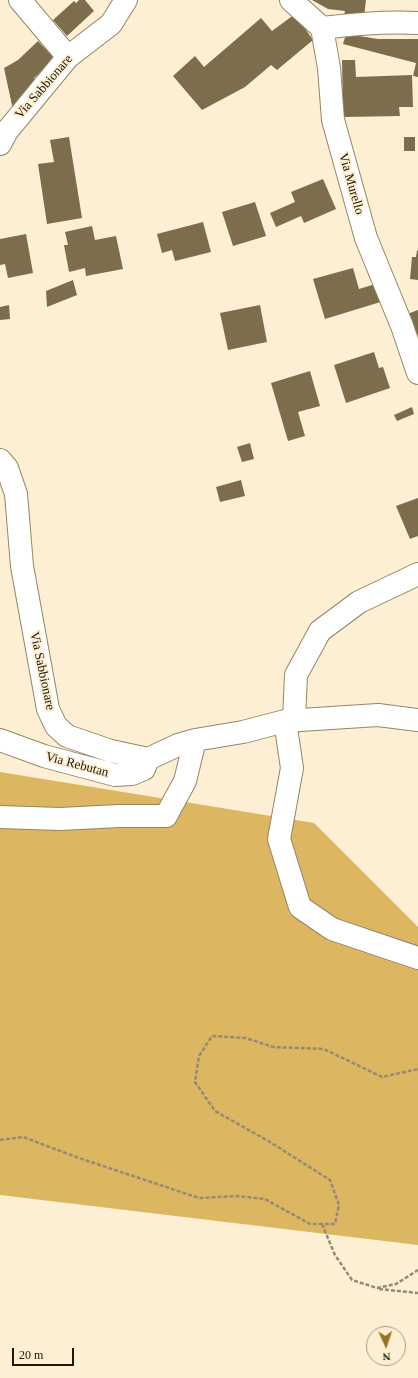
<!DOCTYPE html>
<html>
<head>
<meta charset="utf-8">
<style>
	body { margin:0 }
	#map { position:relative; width:418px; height:1378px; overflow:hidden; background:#fdefd3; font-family:Georgia,serif }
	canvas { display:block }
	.north { position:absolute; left:366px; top:1326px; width:40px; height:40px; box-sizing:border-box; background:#fdefd3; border:1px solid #a39983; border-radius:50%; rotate:177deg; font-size:11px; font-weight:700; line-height:16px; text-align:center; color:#1d170a }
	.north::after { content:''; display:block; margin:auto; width:14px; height:18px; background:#95721b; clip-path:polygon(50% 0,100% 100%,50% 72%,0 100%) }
	.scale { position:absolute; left:12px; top:1348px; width:62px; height:18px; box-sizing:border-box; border:2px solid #1d170a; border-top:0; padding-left:5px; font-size:12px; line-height:14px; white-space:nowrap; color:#1d170a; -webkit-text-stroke:3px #fdefd3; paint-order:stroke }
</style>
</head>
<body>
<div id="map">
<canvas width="418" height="1378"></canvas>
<div class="north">N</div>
<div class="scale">20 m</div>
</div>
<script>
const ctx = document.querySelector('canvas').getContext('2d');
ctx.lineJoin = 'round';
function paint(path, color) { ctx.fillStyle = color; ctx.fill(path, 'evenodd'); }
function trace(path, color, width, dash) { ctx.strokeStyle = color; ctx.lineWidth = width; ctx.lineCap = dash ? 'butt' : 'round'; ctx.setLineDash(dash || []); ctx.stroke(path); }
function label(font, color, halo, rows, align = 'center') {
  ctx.font = font + ' Georgia,serif'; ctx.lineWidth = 4; ctx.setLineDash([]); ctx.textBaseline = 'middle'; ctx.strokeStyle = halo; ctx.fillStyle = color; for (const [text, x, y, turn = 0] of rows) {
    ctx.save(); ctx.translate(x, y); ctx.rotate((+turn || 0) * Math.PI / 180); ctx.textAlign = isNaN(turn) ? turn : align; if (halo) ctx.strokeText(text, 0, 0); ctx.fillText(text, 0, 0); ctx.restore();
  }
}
paint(new Path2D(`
	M0,772L314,823L418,927V1245L0,1195Z`), '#ddb661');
paint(new Path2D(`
	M79,0H85L94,11L67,36L53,20L74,1L76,3Z
	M312,0H366L364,17L344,15L345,11L328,9Z
	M295,14L313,40L277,70L271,65L245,87L202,110L173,76L195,56L204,67L261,18L272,31Z
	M346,34L378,39H418V77L413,76L416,63L343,44Z
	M38,41L55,59L34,78L37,82L13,110L4,68L18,60Z
	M342,60H355L356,77L412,75L413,107H399L400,116L343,117Z
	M69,137L82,218L47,224L38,164L54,162L50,140Z
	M404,137H415V151H404Z
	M323,179L336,209L304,223L301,216L276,227L270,213L295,202L291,192Z
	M255,202L266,236L233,246L222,212Z
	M203,222L211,252L175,261L172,250L162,253L157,234Z
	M92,226L95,240L116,236L123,269L86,276L85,268L69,272L64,245H68L65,232Z
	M26,234L33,273L8,278L5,264L0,265V239Z
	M417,250L418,251V280L410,279L412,257H416Z
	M353,268L359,289L382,282L387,300L325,319L313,279Z
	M73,280L77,295L47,307L46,291Z
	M9,305L10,319L0,320V307Z
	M260,305L267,342L228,350L220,313Z
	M418,310V363L402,316Z
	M374,352L379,368L383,367L390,388L346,403L334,365Z
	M310,371L320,406L298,412L305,436L288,441L271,383Z
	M412,407L414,414L397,421L394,415Z
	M250,443L254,459L242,462L237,447Z
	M241,480L245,496L220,502L216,487Z
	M418,498V536L410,539L396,506Z`), '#7c6d4d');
const minor = new Path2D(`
	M20,0L68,57
	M291,0L322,28L329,68L333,120L366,238L402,326L418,373
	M322,28C354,24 386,21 418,23
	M0,144L7,131L68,57L111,24L126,0
	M0,460L7,468L16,494L22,566L48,709L56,726L67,736L111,751L148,759L178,745L195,740L243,732L285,721L378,715L418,720
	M294,720L296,675L320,631L359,602L418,574
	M285,721L292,768L279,839L300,907L332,929L418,958
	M0,740L44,756L115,775L132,774L144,769L148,759
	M0,817L60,819L119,816H166L185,781L195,740`);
trace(minor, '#958564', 24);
trace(new Path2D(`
	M0,1140L23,1137L79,1158L199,1198L237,1196L265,1199L310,1224H335L339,1205L330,1180L270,1142L215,1111L195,1082L199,1056L212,1036L246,1038L273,1047L324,1049L382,1077L418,1069
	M322,1224L335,1255L352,1280L377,1288L396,1284L418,1270
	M379,1289L418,1293`), '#958a75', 2.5, [4, 2]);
trace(minor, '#fff', 22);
label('13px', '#1d170a', '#fdefd3', [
	["Via Sabbionare",44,87,-49],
	["Via Murello",351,184,74],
	["Via Sabbionare",42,671,78],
	["Via Rebutan",77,765,15]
]);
</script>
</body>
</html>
